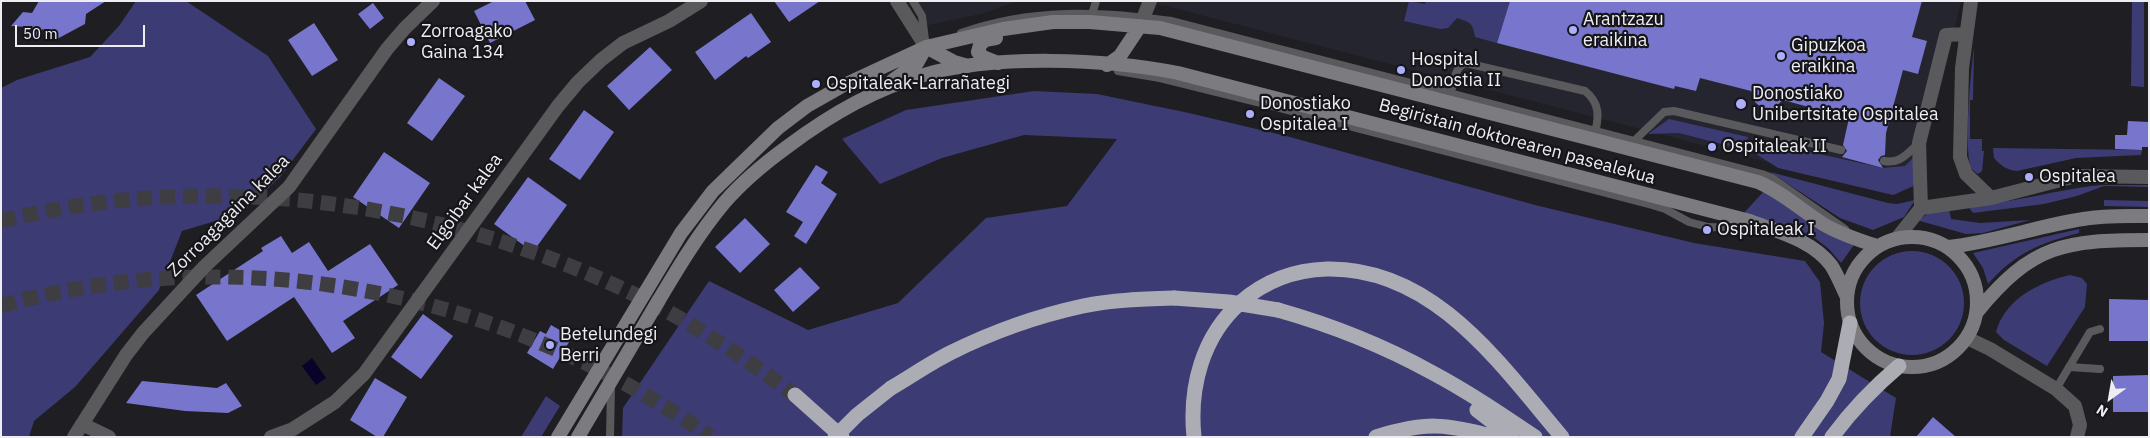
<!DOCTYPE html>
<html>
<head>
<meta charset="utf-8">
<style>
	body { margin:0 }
	#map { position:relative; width:2150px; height:438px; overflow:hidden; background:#1e1e23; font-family:"IBM Plex Sans",sans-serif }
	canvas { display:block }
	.frame { position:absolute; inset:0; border:2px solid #eeeef2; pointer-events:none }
	.north { position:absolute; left:2085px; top:373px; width:50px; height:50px; -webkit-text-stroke:4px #15151a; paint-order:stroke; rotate:212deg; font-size:14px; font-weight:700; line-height:20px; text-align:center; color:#eeeef2 }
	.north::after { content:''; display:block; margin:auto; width:18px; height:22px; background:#eeeef2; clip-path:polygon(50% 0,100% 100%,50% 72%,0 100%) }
	.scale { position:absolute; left:15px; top:25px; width:130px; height:22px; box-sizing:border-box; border:2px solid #eeeef2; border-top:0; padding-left:6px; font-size:15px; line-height:18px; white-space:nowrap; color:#eeeef2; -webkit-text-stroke:4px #15151a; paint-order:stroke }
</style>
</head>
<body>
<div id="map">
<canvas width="2150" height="438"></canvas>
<div class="frame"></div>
<div class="north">N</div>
<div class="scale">50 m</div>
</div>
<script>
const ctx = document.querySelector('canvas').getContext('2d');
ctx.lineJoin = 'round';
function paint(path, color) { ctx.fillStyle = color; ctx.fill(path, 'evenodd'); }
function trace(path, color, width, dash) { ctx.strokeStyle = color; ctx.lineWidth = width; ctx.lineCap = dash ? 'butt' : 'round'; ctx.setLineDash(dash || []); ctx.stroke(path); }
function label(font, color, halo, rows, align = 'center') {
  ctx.font = font + ' "IBM Plex Sans",sans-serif'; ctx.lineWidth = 4.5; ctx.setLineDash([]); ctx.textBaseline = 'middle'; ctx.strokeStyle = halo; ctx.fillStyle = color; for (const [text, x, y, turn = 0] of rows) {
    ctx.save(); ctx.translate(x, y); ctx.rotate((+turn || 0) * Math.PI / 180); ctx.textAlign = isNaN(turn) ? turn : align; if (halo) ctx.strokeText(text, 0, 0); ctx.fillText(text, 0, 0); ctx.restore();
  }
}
paint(new Path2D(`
	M907,1H1018L981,14L924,26Z
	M1127,1H1961L1927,144L1926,178L1895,195L1166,6Z`), '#252530');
paint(new Path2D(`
	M136,1H186L268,56L316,129L280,177L242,213L182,231L159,290L75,387L34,421L29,437H1V88L17,80L90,57L119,26Z
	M1409,1L1425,4L1426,1H1510L1497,43L1475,37C1473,23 1470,22 1457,18L1448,28L1440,29L1404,21Z
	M2132,1H2144V87L2131,86Z
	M1974,48L1973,100H1970V139H1982V151H1984L1982,171L1978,174C1976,172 1973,171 1972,169C1963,155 1971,66 1974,48Z
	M1034,91L1097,94L1189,113L1290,137L1535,205L1694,243L1805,261L1820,282L1824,323L1821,352L1896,398L1890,437H622L623,408L709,281L808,330L898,303L986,218L1067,206L1117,139L1024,135L942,158L880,184L842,139L906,110Z
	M1669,119L1748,137L1745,150L1679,133L1648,134Z
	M1756,140L1883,168L1905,166L1914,157L1916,185L1893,195L1778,168L1753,152Z
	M1993,148L2142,150L2141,155L2076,158L2017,171C2007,170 2001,166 1994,158Z
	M1770,172L1888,203L1897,204L1915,200L1904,217L1873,230L1840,218Z
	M2102,185H2149V187L2104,186L2077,196L2044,204L1973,213L1967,205C2013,204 2056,189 2102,185Z
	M1765,190L1831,235L1854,245L1841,263L1829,249L1811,235L1743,214Z
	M2104,200L2149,201V207L2104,206Z
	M1949,208L1951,219L1980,223L2030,220L1983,233L1966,234L1920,221V219L1930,212Z
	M2079,229V233C2038,244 2017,252 1988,284L1983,268L1973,253Z
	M1860 303a52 52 0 1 1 104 0a52 52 0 1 1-104 0Z
	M2070,275L2082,278L2087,284L2085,307L2047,366L2004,340L1996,332C2005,299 2039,282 2070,275Z
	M546,396L560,406L541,437H521Z`), '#3d3b74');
paint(new Path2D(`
	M312,358L326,378L316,385L302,366Z`), '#090229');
paint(new Path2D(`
	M39,1H106L86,14L85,24L57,39L42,29L38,40L23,33L27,27L11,26L23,12L32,13Z
	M494,1H525L535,20L490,43L474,11Z
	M774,1H820L789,22Z
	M1510,1H1922L1912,37L1927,41L1918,74L1903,70L1886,133L1885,155L1881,156L1878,160L1883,168L1842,157L1847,151L1843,145L1849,118L1783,100L1774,108L1763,109L1755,102L1751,91L1700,78L1696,91L1675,86L1674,89L1497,43Z
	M373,3L384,18L370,29L358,14Z
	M751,13L771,42L748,58L746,56L715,80L695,52Z
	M314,23L338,60L312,76L288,40Z
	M650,47L672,70L629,110L607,86Z
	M439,78L465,96L432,141L407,123Z
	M584,110L614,132L580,180L549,159Z
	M2128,121L2149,122V147H2142V150L2115,149V135H2127Z
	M384,152L430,183L399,228L353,197Z
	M816,165L828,172L821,183L837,194L806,244L794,236L803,222L786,212Z
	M528,177L567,205L533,252L494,224Z
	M745,218L770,244L740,273L715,247Z
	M281,236L292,253L309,242L328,271L370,244L398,285L343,321L355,338L332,353L294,297L227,341L196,295L263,251L261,248Z
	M800,267L820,288L793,312L774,290Z
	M2109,299L2149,300V341H2109Z
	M423,314L453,336L421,379L391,357Z
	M551,325L572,337L553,369L527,353L540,331L546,334Z
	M2149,375V412H2113V376Z
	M375,378L407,397L383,437H377L350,420Z
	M142,381L217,388L226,383L242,406L228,413L185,411L126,403Z
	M1933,417L1956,437H1916Z`), '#7775cc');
trace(new Path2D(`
	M1,221C208,170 431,199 623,289C684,317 741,355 795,395
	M1,306C243,238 507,292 710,437`), '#3d3d42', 15, [15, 8]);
trace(new Path2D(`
	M913,1L922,16L925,40
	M1091,18L1096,1
	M961,33C1031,8 1100,11 1172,21L1762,174L1772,178L1845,229
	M1118,71L1160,78L1261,103L1652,205L1665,209L1689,222L1708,227L1762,229
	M1450,97C1453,86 1454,66 1466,63L1585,91C1600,103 1599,116 1595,133
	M1633,142L1664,112L1674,111L1841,150
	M1884,161C1900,164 1908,153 1919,143
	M2069,367L2100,369
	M2056,389L2090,332L2100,329
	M610,437L611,386`), '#5a5a5d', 8);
trace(new Path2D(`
	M897,1L926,47
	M1971,1L1962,68L1960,157L1966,174L1991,198
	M1140,26L1150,1
	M1921,208L1919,143L1946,35L1966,34
	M1897,238L1921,208L1991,198L2076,176L2149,177
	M1967,338L1990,349L2056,389L2075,406L2080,425L2077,437
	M82,424L109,437
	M74,437L126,355L143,333L204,267L289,187L387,49L405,28L433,1
	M271,437L293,429L335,402L364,374L558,106L578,82L601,60L623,43L669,21L701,1`), '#5a5a5d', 14);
trace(new Path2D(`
	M996,38L985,40L980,45L978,52L983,57L998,63
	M926,47L954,62L968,66
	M1107,65L1120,56L1140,26
	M892,81L917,63L926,47
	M1847 302a65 65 0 1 1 130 0a65 65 0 1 1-130 0Z
	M1948,247C1994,242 2038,226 2083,219C2105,215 2127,216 2149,216
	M1977,312C2032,244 2065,240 2149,240
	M558,437L681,233L713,191L778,128L807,106L844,85L926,47L1003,29L1053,22H1090L1160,28L1758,182C1782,192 1801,210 1823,224C1840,234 1858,240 1877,246
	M578,437C601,398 624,359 647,320C671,280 694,239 724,203C742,182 765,163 787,147C828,116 874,89 924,75C994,54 1107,59 1178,73L1750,221C1778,232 1812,240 1831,265C1837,274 1842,287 1847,297`), '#7b7b80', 14);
trace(new Path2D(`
	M1278,310C1331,325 1382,345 1431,372C1467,391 1501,414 1535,437
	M891,388C910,377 930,363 950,353C992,332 1037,316 1083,306C1112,300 1143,299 1174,298
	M795,395L842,437
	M1477,410L1512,437
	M1194,437C1189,388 1202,336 1241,302C1265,281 1295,270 1327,269C1434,267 1500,364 1562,437
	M1376,437C1424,422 1446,423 1494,437
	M1802,437L1827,401L1839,379L1850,323
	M1832,437C1852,410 1873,388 1899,366`), '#acadb4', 15);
trace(new Path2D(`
	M1174,298L1229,302L1278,310
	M835,437L857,415L891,388`), '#acadb4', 15);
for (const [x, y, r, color] of [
	[1573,30,5,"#adaffb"],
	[411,42,5,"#adaffb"],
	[1781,56,5,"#adaffb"],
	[1401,70,5,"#adaffb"],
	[816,84,5,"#adaffb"],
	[1741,104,6,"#adaffb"],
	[1250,114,5,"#adaffb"],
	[1712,147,5,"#adaffb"],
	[2029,177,5,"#adaffb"],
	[1707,230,5,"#adaffb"],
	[550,345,5,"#adaffb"]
]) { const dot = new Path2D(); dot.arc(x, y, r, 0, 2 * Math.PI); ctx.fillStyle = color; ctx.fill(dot); trace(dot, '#15151a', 2); }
label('18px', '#eeeef2', '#15151a', [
	["Arantzazu",1583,20],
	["eraikina",1583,41],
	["Zorroagako",421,32],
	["Gaina 134",421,53],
	["Gipuzkoa",1791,46],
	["eraikina",1791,67],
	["Hospital",1411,60],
	["Donostia II",1411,81],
	["Ospitaleak-Larrañategi",826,84],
	["Donostiako",1752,94],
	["Unibertsitate Ospitalea",1752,115],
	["Donostiako",1260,104],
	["Ospitalea I",1260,125],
	["Ospitaleak II",1722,147],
	["Ospitalea",2039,177],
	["Ospitaleak I",1717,230],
	["Betelundegi",560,335],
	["Berri",560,356]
], 'left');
label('18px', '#eeeef2', '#15151a', [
	["Begiristain doktorearen pasealekua",1517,142,15],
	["Elgoibar kalea",465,202,-54],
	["Zorroagagaina kalea",229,216,-45]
]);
</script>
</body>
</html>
